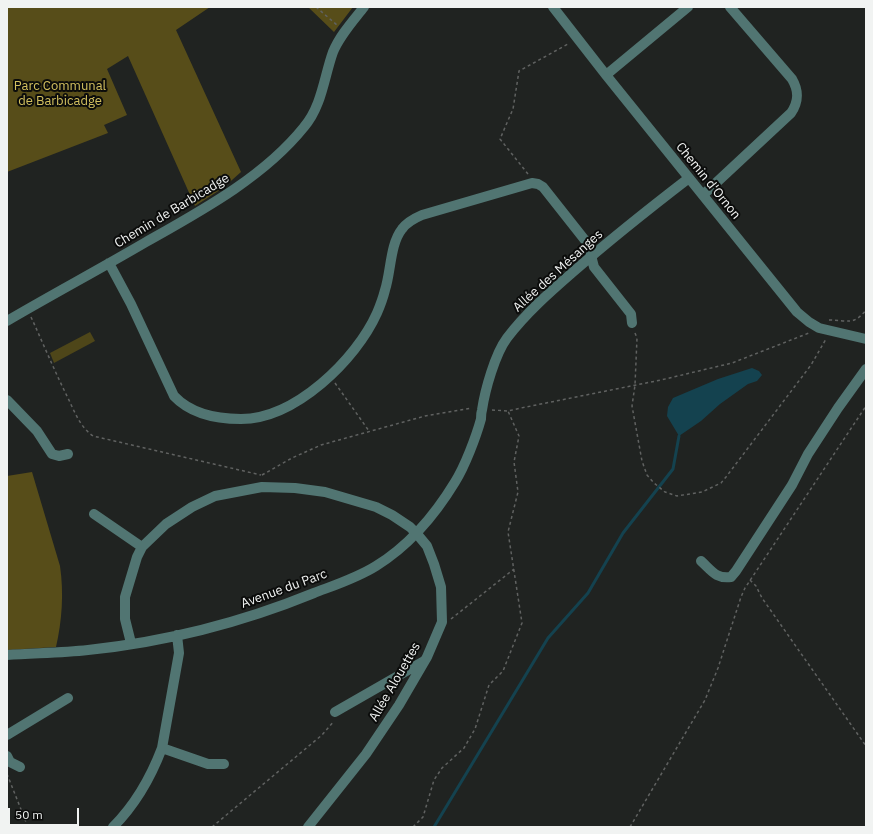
<!DOCTYPE html>
<html>
<head>
<meta charset="utf-8">
<style>
	body { margin:0 }
	#map { position:relative; width:873px; height:834px; overflow:hidden; background:#202321; font-family:"IBM Plex Sans",sans-serif }
	canvas { display:block }
	.frame { position:absolute; inset:0; border:8px solid #f1f3f2; pointer-events:none }
	.scale { position:absolute; left:8px; top:808px; width:71px; height:18px; box-sizing:border-box; border:2px solid #f1f3f2; border-top:0; padding-left:5px; font-size:12px; line-height:14px; white-space:nowrap; color:#f1f3f2; -webkit-text-stroke:3px #0b0c0b; paint-order:stroke }
</style>
</head>
<body>
<div id="map">
<canvas width="873" height="834"></canvas>
<div class="frame"></div>
<div class="scale">50 m</div>
</div>
<script>
const ctx = document.querySelector('canvas').getContext('2d');
ctx.lineJoin = 'round';
function paint(path, color) { ctx.fillStyle = color; ctx.fill(path, 'evenodd'); }
function trace(path, color, width, dash) { ctx.strokeStyle = color; ctx.lineWidth = width; ctx.lineCap = dash ? 'butt' : 'round'; ctx.setLineDash(dash || []); ctx.stroke(path); }
function label(font, color, halo, rows, align = 'center') {
  ctx.font = font + ' "IBM Plex Sans",sans-serif'; ctx.lineWidth = 4; ctx.setLineDash([]); ctx.textBaseline = 'middle'; ctx.strokeStyle = halo; ctx.fillStyle = color; for (const [text, x, y, turn = 0] of rows) {
    ctx.save(); ctx.translate(x, y); ctx.rotate((+turn || 0) * Math.PI / 180); ctx.textAlign = isNaN(turn) ? turn : align; if (halo) ctx.strokeText(text, 0, 0); ctx.fillText(text, 0, 0); ctx.restore();
  }
}
paint(new Path2D(`
	M90,332L95,341L54,363L50,353Z`), '#4e4619');
paint(new Path2D(`
	M7,7H210L176,30L241,172L223,188L195,206L128,56L107,69L127,115L104,125L108,133L7,172Z
	M308,7H353L334,32Z
	M32,472L60,566C64,593 62,621 56,647L7,650V476Z`), '#574d19');
paint(new Path2D(`
	M752,368L759,371L762,375L757,381L748,384L720,404L701,421L679,436L667,416L668,407L673,398L718,379Z`), '#14424f');
trace(new Path2D(`
	M434,827L548,638L588,593L623,533L673,469L679,436`), '#14424f', 3);
trace(new Path2D(`
	M316,7L337,25
	M528,174L500,139L513,109L519,71L568,44
	M31,317C43,343 54,370 67,396C74,410 79,426 93,436L261,475
	M829,320C848,320 853,326 866,310
	M635,333L637,338L635,385L632,406L642,461L647,475L654,483L665,492L677,496L702,492L721,483L726,477L811,365L826,339
	M335,383L369,431
	M492,410L508,411L521,408L661,380L732,363L809,333
	M262,475L292,458L321,445L425,416L472,408
	M750,580L756,586L762,598L866,746
	M451,619L514,569
	M7,774L28,827
	M212,827L322,735L334,721
	M413,827L423,817L434,780L442,768L464,748L475,729L489,685L503,671L522,623L508,532L518,492L514,462L519,436L508,411
	M630,827L705,700L718,668L741,597L745,588L866,406`), '#606261', 1.5, [3, 3]);
trace(new Path2D(`
	M553,7L606,75L797,312L809,322L819,328L866,339
	M606,75L688,7
	M703,195L791,113C799,101 799,91 792,79L730,7
	M109,263L131,304L174,396C191,414 217,419 241,419C295,419 356,360 377,313C380,306 383,298 385,290C391,272 390,244 402,229C407,222 415,218 422,215L532,183L538,184L543,187L588,244L594,267L631,314L632,323
	M7,321C53,294 100,269 146,242C201,211 264,177 304,127C322,106 324,77 333,52C340,35 353,21 364,7
	M7,400L37,431L52,454L59,456L68,454
	M94,514L142,547
	M701,561C712,571 716,579 731,577L736,571L792,485L808,454L838,408L866,369
	M131,643L125,619V597L137,557L142,547L166,524L192,507L215,496L262,487L295,488L325,492L376,507L392,515L410,527L417,534L427,546L434,564L441,587L442,622L427,657L399,705L366,754L308,827
	M7,655C34,653 61,653 88,650C165,642 243,622 314,593C335,585 357,578 376,566C410,545 435,515 455,482C465,466 476,437 481,419C481,416 481,413 482,410C485,390 495,354 507,338C526,313 550,292 573,272C611,239 650,208 689,178
	M335,712L424,661
	M7,735L68,698
	M162,748L208,764H224
	M7,756L10,762L20,767
	M113,827C135,805 151,777 162,748L179,653L177,635`), '#517572', 10);
label('13px', '#d3c05f', '#0b0c0b', [
	["Parc Communal",60,86],
	["de Barbicadge",60,101]
]);
label('13px', '#f1f3f2', '#0b0c0b', [
	["Chemin d'Ornon",708,181,51],
	["Chemin de Barbicadge",172,211,-31],
	["Allée des Mésanges",558,271,-42],
	["Avenue du Parc",284,589,-20],
	["Allée Alouettes",395,682,-60]
]);
</script>
</body>
</html>
